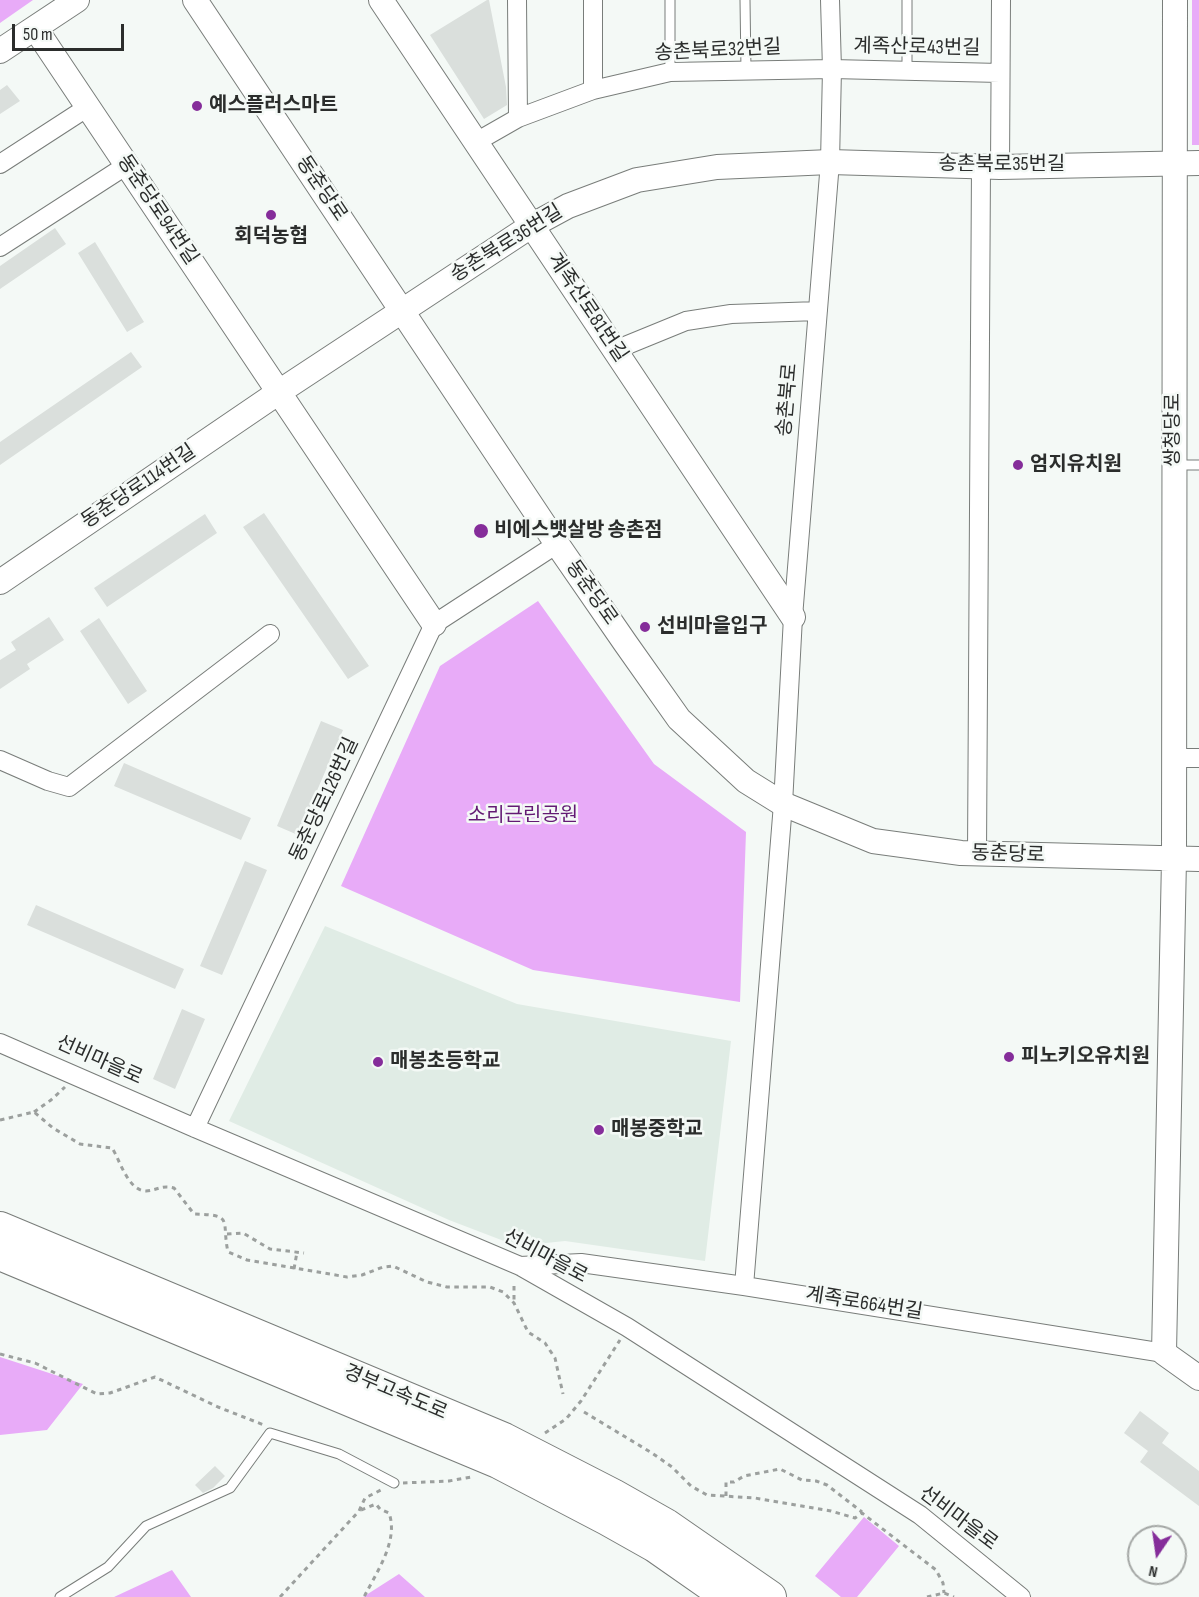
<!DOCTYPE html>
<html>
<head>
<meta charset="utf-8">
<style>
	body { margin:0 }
	#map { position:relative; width:1199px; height:1597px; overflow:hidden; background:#f4f9f6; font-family:"Sofia Sans Condensed",sans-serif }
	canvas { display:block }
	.north { position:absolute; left:1127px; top:1525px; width:60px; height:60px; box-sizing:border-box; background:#f4f9f6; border:2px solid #a4a7a5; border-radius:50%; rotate:193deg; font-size:16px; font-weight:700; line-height:24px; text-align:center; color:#2b2d2c }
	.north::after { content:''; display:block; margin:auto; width:21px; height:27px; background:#852d9a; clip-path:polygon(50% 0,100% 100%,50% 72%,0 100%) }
	.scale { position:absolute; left:12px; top:24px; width:112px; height:27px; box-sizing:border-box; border:3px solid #2b2d2c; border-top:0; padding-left:8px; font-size:18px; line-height:21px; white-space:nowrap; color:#2b2d2c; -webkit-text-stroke:4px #f4f9f6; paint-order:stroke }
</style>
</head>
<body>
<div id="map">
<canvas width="1199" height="1597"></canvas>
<div class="north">N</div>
<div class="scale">50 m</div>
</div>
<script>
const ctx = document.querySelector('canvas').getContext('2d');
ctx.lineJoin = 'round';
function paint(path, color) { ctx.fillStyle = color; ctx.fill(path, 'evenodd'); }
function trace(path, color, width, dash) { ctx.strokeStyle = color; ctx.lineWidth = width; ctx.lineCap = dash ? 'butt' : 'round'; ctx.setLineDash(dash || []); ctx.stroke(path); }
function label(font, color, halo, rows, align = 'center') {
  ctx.font = font + ' "Sofia Sans Condensed","Noto Sans KR",sans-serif'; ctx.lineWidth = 5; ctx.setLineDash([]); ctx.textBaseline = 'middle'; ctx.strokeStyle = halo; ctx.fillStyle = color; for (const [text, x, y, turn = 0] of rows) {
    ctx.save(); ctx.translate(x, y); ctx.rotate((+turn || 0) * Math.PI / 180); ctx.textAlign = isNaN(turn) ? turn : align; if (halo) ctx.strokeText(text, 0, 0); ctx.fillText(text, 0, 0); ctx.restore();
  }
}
paint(new Path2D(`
	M325,926L517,1004L731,1041L705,1261L565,1241L517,1246L449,1220L229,1121Z`), '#e0ece5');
paint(new Path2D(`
	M0,0H33L0,23Z
	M1192,0H1199V145H1192Z
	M538,601L654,764L746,832L740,1002L533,970L341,886L440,666Z
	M0,1357L83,1384L47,1430L0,1435Z
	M864,1517L899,1546L857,1597H841L815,1576Z
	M172,1570L191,1597H114Z
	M399,1574L425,1597H363Z`), '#e8abf8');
paint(new Path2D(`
	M487,0H489L506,87L507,105L484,119L430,35Z
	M7,85L20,101L0,114V90Z
	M55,228L66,244L0,289V266Z
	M95,242L144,322L127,332L78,253Z
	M131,352L142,367L0,465V442Z
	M264,513L369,666L348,679L243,527Z
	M205,514L217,533L107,607L94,588Z
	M49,617L64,640L27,664L30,669L0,689V660L16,650L11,642Z
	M99,618L147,691L128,704L80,631Z
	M321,721L343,730L298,835L277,826Z
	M124,763L251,818L241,840L114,786Z
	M245,861L267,870L222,975L200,966Z
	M36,905L184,969L175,989L27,925Z
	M182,1009L205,1019L175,1089L153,1079Z
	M1140,1411L1169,1433L1162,1443L1199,1471V1506L1140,1462L1148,1451L1124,1433Z
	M215,1466L225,1476L213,1488L203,1493L195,1485Z`), '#dadfdc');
const lane = new Path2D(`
	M670,0V72
	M745,0L746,70
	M907,70V0
	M1177,465H1199
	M60,1597L108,1567L146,1526L230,1488L270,1433L339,1454L394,1483`);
const street = new Path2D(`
	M517,0L518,118
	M593,0V90
	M476,142L518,118L593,90L670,72L832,69L1000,73
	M0,164L88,107
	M1000,167L1001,0
	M0,247L127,165
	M615,350L686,321L731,314L818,311
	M1174,758H1199
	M0,760L48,781L69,787L270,634
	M977,854L981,166
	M0,1043L195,1128L520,1266L627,1327L920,1515L1021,1597
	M195,1128L434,624L557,544
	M520,1266L581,1263L744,1286L1164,1353
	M744,1286L783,804L793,617L830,162L832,69L830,0`);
const secondary = new Path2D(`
	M195,0L557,544L626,644L679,719L746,781L783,804L873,841L961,853L1199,859
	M381,0L793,617
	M1175,0L1174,859L1164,1353L1199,1378
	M35,28L434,624
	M0,51L77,0
	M0,582L279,392L531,226L568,206L637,180L717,167L830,162L1000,167L1199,163`);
const highway = new Path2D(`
	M0,1228L504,1439L613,1495L666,1525L770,1597
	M0,1254L498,1462L607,1519L655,1546L728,1597`);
trace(lane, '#797d7a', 11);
trace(street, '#797d7a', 20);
trace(secondary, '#797d7a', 26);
trace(highway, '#797d7a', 34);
trace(new Path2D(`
	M34,1112L51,1100L65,1087
	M0,1120L34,1112L53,1128L80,1144L112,1148C120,1160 128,1191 146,1191C158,1190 161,1185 174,1188L194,1214C235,1215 221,1220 228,1252L247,1260L347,1277L362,1275L383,1267L393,1266L427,1282L447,1287H490L503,1292L514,1303L528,1332L545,1343L555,1358L563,1394
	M227,1234L243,1233L270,1249L304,1253
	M294,1269L297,1252
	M514,1286V1303
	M0,1354L35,1363L97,1394L110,1393L155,1377L218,1407L264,1425
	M584,1412L652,1453L672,1467L691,1486L707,1495L755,1498L831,1511L855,1518L862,1513L936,1570L943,1583L944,1593
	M545,1433L566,1419L581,1401L620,1340
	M403,1483L449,1481L471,1477
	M726,1496V1482H734L744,1476L780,1469L802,1480L816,1481L827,1485L862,1512
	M361,1510L376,1504L380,1509L389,1513C399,1541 376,1573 364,1597
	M280,1597L359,1511L365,1498L381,1490
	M927,1597L944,1593L954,1597`), '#9ca09e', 3, [4.5, 4.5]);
trace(lane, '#fff', 9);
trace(street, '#fff', 18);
trace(secondary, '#fff', 24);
trace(highway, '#fff', 32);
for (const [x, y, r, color] of [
	[197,106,6,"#852d9a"],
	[271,215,6,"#852d9a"],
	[1018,465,6,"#852d9a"],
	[481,531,8,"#852d9a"],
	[645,627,6,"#852d9a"],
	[1009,1057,6,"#852d9a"],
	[378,1062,6,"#852d9a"],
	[599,1130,6,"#852d9a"]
]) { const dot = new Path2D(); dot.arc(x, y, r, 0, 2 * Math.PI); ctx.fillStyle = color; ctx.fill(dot); trace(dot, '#f4f9f6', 2); }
label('20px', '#2b2d2c', '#f4f9f6', [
	["계족산로43번길",917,48,1],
	["송촌북로32번길",718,51,-3],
	["송촌북로35번길",1002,165],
	["동춘당로",321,189,56],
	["동춘당로94번길",157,210,56],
	["송촌북로36번길",507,244,-32],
	["계족산로81번길",587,308,56],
	["송촌북로",788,400,-85],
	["쌍청당로",1174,430,-90],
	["동춘당로114번길",139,487,-34],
	["동춘당로",591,593,55],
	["동춘당로126번길",325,800,-65],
	["동춘당로",1008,855,2],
	["선비마을로",99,1061,24],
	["선비마을로",545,1257,28],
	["계족로664번길",864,1304,9],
	["경부고속도로",395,1393,23],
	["선비마을로",958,1519,37]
]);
label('bold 20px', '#2b2d2c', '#f4f9f6', [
	["예스플러스마트",209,106],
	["회덕농협",271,237,"center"],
	["엄지유치원",1030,465],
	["비에스뱃살방 송촌점",494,531],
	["선비마을입구",657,627],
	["피노키오유치원",1021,1057],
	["매봉초등학교",390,1062],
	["매봉중학교",611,1130]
], 'left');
label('20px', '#631a74', '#f4f9f6', [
	["소리근린공원",523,816]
]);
</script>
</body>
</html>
